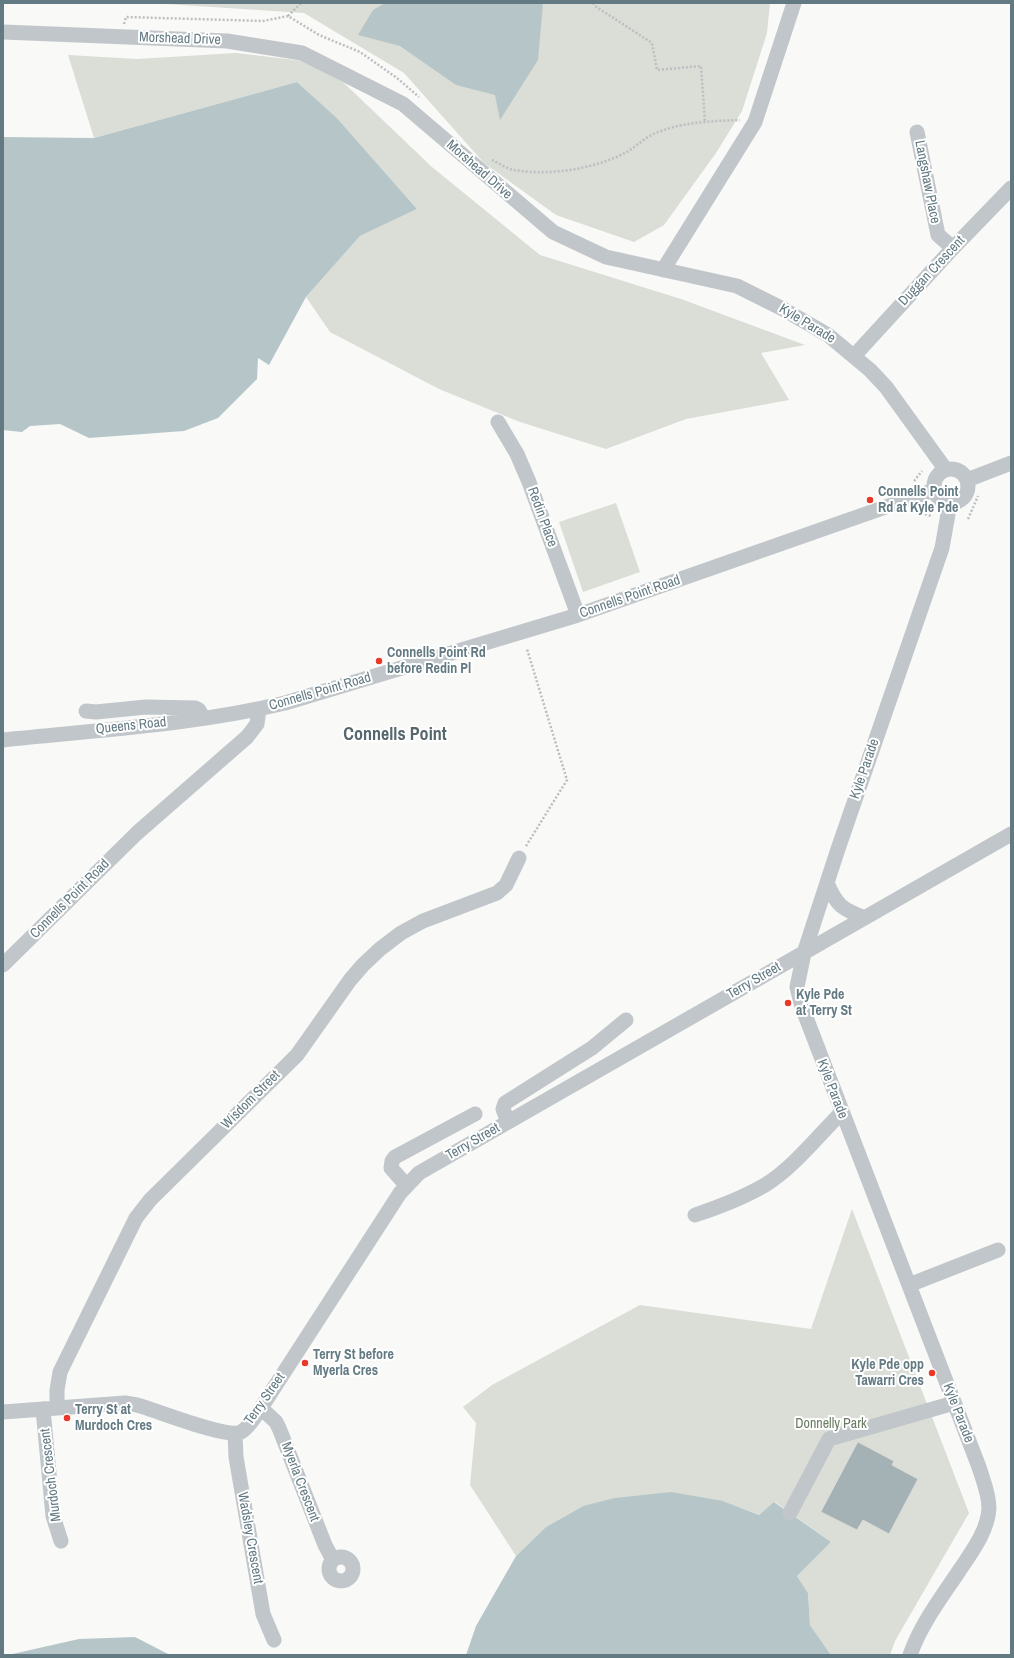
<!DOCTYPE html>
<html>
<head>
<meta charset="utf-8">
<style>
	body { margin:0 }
	#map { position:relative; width:1014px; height:1658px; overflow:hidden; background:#f9f9f7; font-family:"Archivo Narrow",sans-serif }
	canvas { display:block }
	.frame { position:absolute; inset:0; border:4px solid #637a83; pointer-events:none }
</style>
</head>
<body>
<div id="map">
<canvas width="1014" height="1658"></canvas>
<div class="frame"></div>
</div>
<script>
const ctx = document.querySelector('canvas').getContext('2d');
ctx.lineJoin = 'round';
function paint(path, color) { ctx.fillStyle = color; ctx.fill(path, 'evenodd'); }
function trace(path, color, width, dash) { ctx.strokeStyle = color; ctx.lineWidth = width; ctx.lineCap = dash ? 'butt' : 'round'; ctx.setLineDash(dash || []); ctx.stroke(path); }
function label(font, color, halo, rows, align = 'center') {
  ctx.font = font + ' "Archivo Narrow",sans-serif'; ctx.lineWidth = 4; ctx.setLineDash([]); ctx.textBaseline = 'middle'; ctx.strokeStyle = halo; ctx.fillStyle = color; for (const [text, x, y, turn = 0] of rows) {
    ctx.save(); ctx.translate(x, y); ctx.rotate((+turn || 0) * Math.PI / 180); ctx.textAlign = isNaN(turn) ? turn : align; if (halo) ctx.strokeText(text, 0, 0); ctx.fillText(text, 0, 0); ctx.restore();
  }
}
paint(new Path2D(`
	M151,3H770L767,33L742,111L716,153L664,225L634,242L556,215L484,163L404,73L304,13Z
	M236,53L304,61L344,83L432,167L540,255L681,299L805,345L761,353L789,400L686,419L606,449L520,422L439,389L330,332L306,297L360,236L417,209L337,118L297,82L94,138L68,55L137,59Z
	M616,503L640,572L583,592L559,522Z
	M852,1209L969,1513L895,1641L890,1655H831L810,1625L808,1593L797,1576L831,1542L775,1502L759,1515L723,1501L583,1506L546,1527L516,1556L470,1485L476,1423L463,1407L492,1385L640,1305L811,1329Z`), '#daded6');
paint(new Path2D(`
	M385,3H543L538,60L500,120L495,95L456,85L400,46L358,35L373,10Z
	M297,82L337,118L417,209L360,236L306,297L269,365L258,358L257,379L218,418L184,431L89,438L60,424L30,426L22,432L3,430V137L94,138Z
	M671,1492L723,1501L759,1515L774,1502L831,1542L797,1576L808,1593L810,1625L831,1655H466L476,1626L516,1556L546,1527L583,1506L615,1498Z
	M135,1637L170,1655H8L79,1639Z`), '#b6c6c8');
const building = new Path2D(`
	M858,1442L894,1461L892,1465L918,1479L889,1534L863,1520L857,1530L821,1512Z`);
paint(building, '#a4b1b5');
trace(building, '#dbdbd9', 1);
trace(new Path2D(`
	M593,3L595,6L652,43L657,70L701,66L705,122
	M288,16L301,3
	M124,24L126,17L263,21L288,16L319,35L360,52L397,78L419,97
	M492,160C499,163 507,169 514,170C549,176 594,169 625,153C636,147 645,137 656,133C682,122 712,121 740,120
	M914,481L922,471
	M925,514L931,516
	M968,519L978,496
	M526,846L567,780L527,649`), '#babfc1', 2.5, [2, 2]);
trace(new Path2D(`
	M3,32L227,41L302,53L403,104L553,232L606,257L737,286L783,309L828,335L870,370L886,387L946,470
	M917,132L938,235L953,248
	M663,270L755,122L794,3
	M854,356L953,248L1011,188
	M498,422L517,454L529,482L578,615
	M934 486a17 17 0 1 1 34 0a17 17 0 1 1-34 0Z
	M967,480L1011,463
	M86,711L96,712L146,707L195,708L199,710L203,718
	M3,740C97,730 193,725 285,703L578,615L934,490
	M827,883C837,906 842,909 865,918
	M3,965L137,833L247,737L257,724L259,709
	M508,1122L503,1109L505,1103L592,1048L626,1020
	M406,1185L391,1168L392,1161L395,1157L475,1114
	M695,1215C719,1207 743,1198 765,1185C792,1169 819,1135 841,1113
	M909,1285L998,1250
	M57,1407V1390L60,1372L136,1218L150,1200L297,1055L350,980L363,965L380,949L401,933L423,921L497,893L506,885L519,858
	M261,1408L276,1422L279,1428L325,1545L333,1560
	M43,1409L53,1516L61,1541
	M3,1412L125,1403L137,1405C156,1410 227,1439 241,1432C250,1427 255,1416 261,1408L400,1193L419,1173L1011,834
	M235,1434L236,1457L263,1614L274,1640
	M790,1513L829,1439L954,1403
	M329 1569a12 12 0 1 1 24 0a12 12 0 1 1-24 0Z
	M910,1655C921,1624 941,1598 959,1571C971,1553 988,1531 989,1508C989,1494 983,1480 979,1467L802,1007L797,987L804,953L838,849L942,548L950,503`), '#c0c6c9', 15);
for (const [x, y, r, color] of [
	[870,500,4,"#e93728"],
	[379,661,4,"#e93728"],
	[788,1003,4,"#e93728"],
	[305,1363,4,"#e93728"],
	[932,1373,4,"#e93728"],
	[67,1418,4,"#e93728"]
]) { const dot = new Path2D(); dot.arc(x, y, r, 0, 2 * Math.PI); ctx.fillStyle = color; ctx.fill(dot); trace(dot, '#fff', 1.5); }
label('14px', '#637a83', '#fff', [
	["Morshead Drive",180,39,2],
	["Morshead Drive",479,170,41],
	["Langshaw Place",927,182,79],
	["Duggan Crescent",932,271,-47],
	["Kyle Parade",807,324,31],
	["Redin Place",542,517,70],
	["Connells Point Road",630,597,-19],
	["Connells Point Road",320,692,-16],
	["Queens Road",131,726,-6],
	["Kyle Parade",865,769,-71],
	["Connells Point Road",70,899,-45],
	["Terry Street",754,981,-30],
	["Kyle Parade",832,1089,69],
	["Wisdom Street",251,1100,-45],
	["Terry Street",473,1142,-30],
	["Terry Street",265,1399,-55],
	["Kyle Parade",958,1413,69],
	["Murdoch Crescent",51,1475,-97],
	["Myerla Crescent",300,1482,69],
	["Wadsley Crescent",250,1538,80]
]);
label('bold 14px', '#637a83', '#fff', [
	["Connells Point",878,492],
	["Rd at Kyle Pde",878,508],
	["Connells Point Rd",387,653],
	["before Redin Pl",387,669],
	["Kyle Pde",796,995],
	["at Terry St",796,1011],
	["Terry St before",313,1355],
	["Myerla Cres",313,1371],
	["Kyle Pde opp",924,1365,"right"],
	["Tawarri Cres",924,1381,"right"],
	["Terry St at",75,1410],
	["Murdoch Cres",75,1426]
], 'left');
label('14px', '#6a7a63', '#fff', [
	["Donnelly Park",831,1424]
]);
label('bold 18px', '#56676d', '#fff', [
	["Connells Point",395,735]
]);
</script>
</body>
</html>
